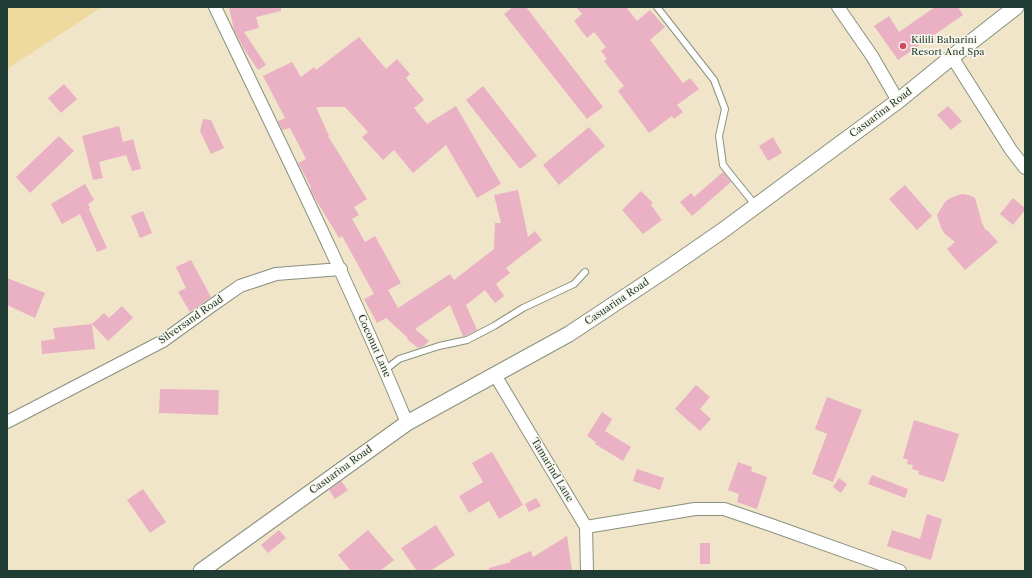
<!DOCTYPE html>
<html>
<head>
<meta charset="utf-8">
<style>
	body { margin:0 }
	#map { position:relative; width:1032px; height:578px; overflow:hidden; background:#f0e5c9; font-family:"Libre Caslon Text",serif }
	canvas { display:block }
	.frame { position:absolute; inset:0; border:8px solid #1f3d34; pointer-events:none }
</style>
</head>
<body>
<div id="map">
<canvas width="1032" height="578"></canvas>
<div class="frame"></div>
</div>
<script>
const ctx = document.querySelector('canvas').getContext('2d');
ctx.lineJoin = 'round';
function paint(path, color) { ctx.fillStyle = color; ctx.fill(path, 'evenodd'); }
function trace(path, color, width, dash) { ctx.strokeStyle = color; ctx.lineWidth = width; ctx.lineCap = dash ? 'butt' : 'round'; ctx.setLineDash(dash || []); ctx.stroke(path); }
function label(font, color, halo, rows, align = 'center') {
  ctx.font = font + ' "Libre Caslon Text",serif'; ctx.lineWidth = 3; ctx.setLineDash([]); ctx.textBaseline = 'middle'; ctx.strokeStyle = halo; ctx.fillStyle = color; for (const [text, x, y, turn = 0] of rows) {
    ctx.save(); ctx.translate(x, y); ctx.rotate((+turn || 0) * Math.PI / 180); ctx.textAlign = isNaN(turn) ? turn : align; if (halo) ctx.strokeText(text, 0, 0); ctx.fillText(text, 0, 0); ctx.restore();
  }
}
paint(new Path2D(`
	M7,7H102L7,69Z`), '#eeda9e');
paint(new Path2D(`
	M229,7H281V11L256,17L259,28L244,32L266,65L258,70L244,49L234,30Z
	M513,7H526L603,107L587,119L504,14Z
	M576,7H626L637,21L650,10L665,27L650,40L683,83L690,78L699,89L677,105L683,112L674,119L672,116L649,133L618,91L624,86L604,61L607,59L601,51L606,47L594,32L587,38L574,21L582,14Z
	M935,7H958L963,15L898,60L874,26L889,16L899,32Z
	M359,37L386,69L397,59L410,74L406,78L424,100L414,108L427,124L456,106L501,184L477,198L446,145L413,173L394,150L383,160L362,137L368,132L345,107H316L329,136H328L367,199L354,207L359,215L352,219L365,242L375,236L401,283L388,290L398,308L450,274L454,280L494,249L495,223H501L494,195L518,190L528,237L535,231L542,240L506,268L510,273L496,284L504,296L495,303L485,290L466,305L477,330L465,336H463L450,305L415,329L429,341L424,346L418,348L407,339L408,338L386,318L377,323L364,299L374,294L342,236L339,238L313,195L310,187H311L298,163L306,159L290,128L282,130L278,121L285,118L263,76L292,62L301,77L314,67L316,70Z
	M64,84L77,99L61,113L48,98Z
	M483,86L537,156L520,169L466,100Z
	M948,106L962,121L951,130L937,115Z
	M203,119L211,120L224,148L211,154L200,131Z
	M119,126L123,142L133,139L141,169L132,171L126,155L99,162L103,178L93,180L82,136Z
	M589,127L605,146L559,185L543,165Z
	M59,136L74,151L30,193L16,177Z
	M773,137L782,153L768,161L759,146Z
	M723,172L731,182L692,216L680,202L691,193L694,197Z
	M85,184L94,200L88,204L90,208L89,209L107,248L97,252L80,214L62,224L51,204Z
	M905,185L932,216L917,230L889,199Z
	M641,191L653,203L651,205L662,220L643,234L622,210Z
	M962,194L969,195L975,198L982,223L986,231L987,230L998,242L965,270L947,249L955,242L945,234L941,228L937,215L945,202L950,198Z
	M1013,198L1025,208V210L1013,225L1000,214Z
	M143,211L152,233L140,238L131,216Z
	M191,260L211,297L190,312L178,292L186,288L176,267Z
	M7,278L45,293L35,318L7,305Z
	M122,306L133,318L108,341L92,324L95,349L42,354L41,341L55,339L53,328L92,324L104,313L109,318Z
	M696,385L710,397L700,409L711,419L700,431L675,409Z
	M160,389L219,390L218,415L159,413Z
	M827,397L862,410L833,482L812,474L827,434L815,429Z
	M602,412L612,419L605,431L631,447L623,461L595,444L596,442L587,436Z
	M914,420L959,434L944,482L918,474L919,471L912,469L913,465L907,464L908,460L903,458Z
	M492,452L523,505L499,519L489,501L469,513L459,496L483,482L472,463Z
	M738,462L752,467L751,471L767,477L757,509L737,502L739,494L728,490Z
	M637,469L664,478L660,490L633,481Z
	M872,475L908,489L905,498L868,484Z
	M839,478L847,484L841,493L833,487Z
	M341,481L348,490L335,499L329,490Z
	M143,489L166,522L150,533L127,500Z
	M536,498L541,506L529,512L525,504Z
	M927,514L942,519L931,560L887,546L892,530L920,539Z
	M436,525L455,555L430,571H417L401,548Z
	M279,530L286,538L268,553L261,545Z
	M368,530L394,560L380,571H351L338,555Z
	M567,536L572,571H489V568L511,562L510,560L531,551L533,557Z
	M700,543H710V564H700Z`), '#eab0c4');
const service = new Path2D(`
	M657,7L714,80L725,109L719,136L723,165L756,206
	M385,370L399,359L439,346L467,340L494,326L523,308L574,284L585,272`);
const minor = new Path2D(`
	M215,7C281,145 349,282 407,423
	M838,7L872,56L898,101
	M952,57L1011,150L1025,168
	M495,375L586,527L587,571
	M7,422L163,341L210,307L240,286L276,274L341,269
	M586,527L695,509H724L771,525L900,571`);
const tertiary = new Path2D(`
	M201,571L407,423L569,334L667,269L722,231L898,101L952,57L1016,7`);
trace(service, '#88917e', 8);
trace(minor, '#88917e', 14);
trace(tertiary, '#88917e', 17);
trace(service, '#fff', 6);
trace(minor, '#fff', 12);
trace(tertiary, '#fff', 15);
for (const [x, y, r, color] of [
	[903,46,4,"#d1495b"]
]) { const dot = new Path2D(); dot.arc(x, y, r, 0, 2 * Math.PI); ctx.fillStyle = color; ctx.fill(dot); trace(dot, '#fbf7ec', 1.5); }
label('10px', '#1f3d34', '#fbf7ec', [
	["Kilili Baharini",911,40],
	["Resort And Spa",911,52]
], 'left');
label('10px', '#1f3d34', '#fbf7ec', [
	["Casuarina Road",881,113,-37],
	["Casuarina Road",617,302,-34],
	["Silversand Road",191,320,-35],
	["Coconut Lane",374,346,66],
	["Casuarina Road",341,470,-36],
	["Tamarind Lane",552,470,59]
]);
</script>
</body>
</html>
